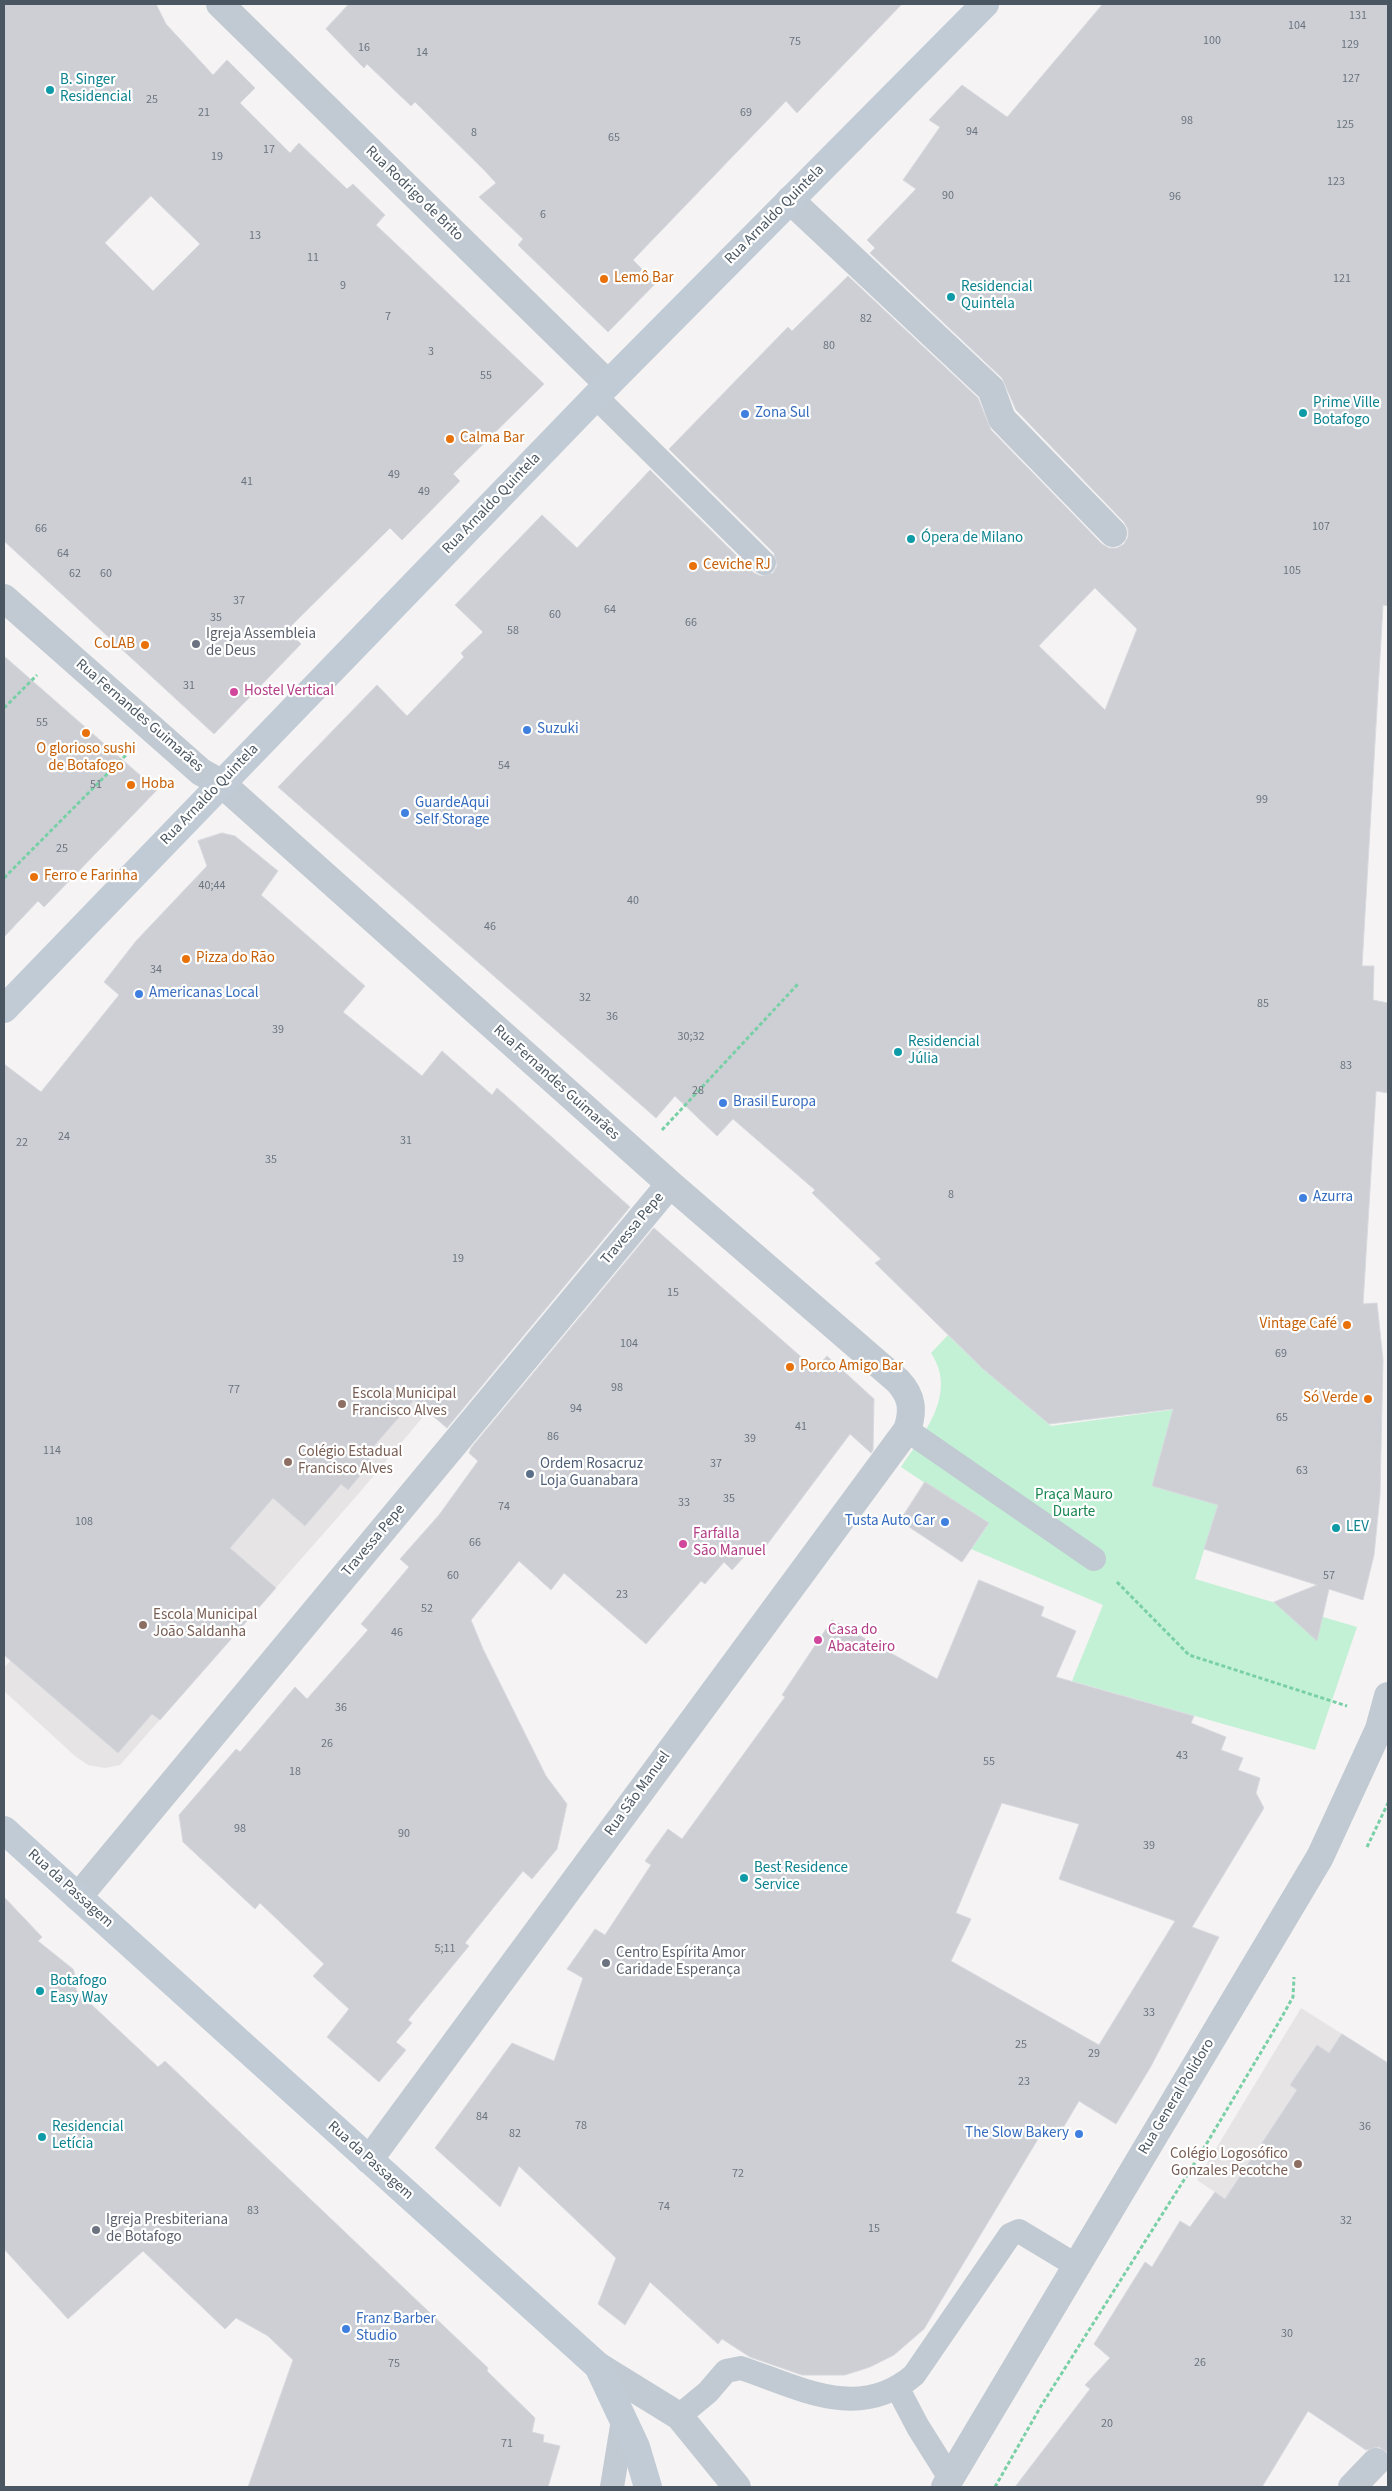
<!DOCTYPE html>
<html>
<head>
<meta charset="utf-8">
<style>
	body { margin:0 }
	#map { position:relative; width:1392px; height:2491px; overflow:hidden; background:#f5f3f3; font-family:"Source Sans 3",sans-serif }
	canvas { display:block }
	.frame { position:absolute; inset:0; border:5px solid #4a5661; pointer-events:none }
</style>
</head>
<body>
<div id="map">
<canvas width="1392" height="2491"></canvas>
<div class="frame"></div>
</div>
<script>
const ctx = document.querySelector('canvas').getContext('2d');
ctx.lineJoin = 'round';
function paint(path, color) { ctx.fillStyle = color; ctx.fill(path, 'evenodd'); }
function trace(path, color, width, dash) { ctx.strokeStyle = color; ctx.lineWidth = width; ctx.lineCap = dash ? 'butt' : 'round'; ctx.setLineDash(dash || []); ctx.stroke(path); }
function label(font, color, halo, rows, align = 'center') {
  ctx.font = font + ' "Source Sans 3",sans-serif'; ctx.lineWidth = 4.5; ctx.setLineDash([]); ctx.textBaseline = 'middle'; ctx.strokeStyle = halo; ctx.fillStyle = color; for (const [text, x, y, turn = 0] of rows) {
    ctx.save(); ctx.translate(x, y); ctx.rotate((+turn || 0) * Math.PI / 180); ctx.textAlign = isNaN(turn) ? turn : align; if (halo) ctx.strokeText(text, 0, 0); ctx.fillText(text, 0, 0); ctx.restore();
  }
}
paint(new Path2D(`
	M314,1317L428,1411L360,1492L120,1765L105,1768L88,1765L75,1756L4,1691V1668L163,1492Z
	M1301,2008L1388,2063V2303L1385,2307L1197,2180Z`), '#e6e4e5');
paint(new Path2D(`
	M948,1335L983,1369L1051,1426L1186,1408L1152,1486L1218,1505L1195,1579L1357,1627L1315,1750L1072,1681L1103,1605L971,1549L988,1525L901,1467C924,1433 958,1394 931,1353Z`), '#c3f1d5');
const building = new Path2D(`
	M4,4H156L166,24L213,75L227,60L255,88L240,103L290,153L299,143L347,189L353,184L385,215L376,225L544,384L453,474L460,481L402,540L390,528L287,630L301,644L214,734L4,541ZM151,196L200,244L153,291L105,243Z
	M349,4H902L797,113L786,101L633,260L656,283L608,332L518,245L523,239L479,197L496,183L484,170L415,102L411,106L367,64L364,68L326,29Z
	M1103,4H1388V606L1383,605L1362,966H1374L1373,1000L1388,1003V1093L1376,1091L1363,1304L1377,1303L1383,1360L1380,1495L1374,1555L1363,1600L1329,1589L1317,1641L1274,1602L1317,1585L1204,1549L1218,1505L1152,1486L1173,1409L1049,1424L983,1369L875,1263L881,1259L812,1193L815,1190L733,1119L717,1136L675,1096L656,1118L278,787L377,685L407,716L464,657L461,653L483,632L455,605L542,515L577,548L650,470L754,573L761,576L773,573L777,566L774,553L669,449L788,327L792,331L848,276L978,398L991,430L1102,544L1109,548H1117L1124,544L1128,537V529L1124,522L1016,410L1002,378L870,253L875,248L867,240L916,189L903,180L940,127L929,120L962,85L1007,117ZM1095,588L1137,629L1105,710L1039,646Z
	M4,656L157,790L44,907L38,901L4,937Z
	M222,833L235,836L278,871L261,895L365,986L343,1012L422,1076L442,1051L492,1095L497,1088L630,1207L447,1428L414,1400L366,1455L372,1461L348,1490L341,1484L305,1526L273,1498L230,1548L276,1588L160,1720L152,1714L118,1753L4,1655V1064L41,1092L119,995L104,982L136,941L207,866L198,841Z
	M654,1228L815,1369L827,1356L874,1399L873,1450L871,1453L850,1434L760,1554L752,1548L732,1570L724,1562L705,1584L701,1581L646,1644L564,1573L551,1590L519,1561L471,1620L483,1649L546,1776L567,1804L557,1849L532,1879L523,1871L465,1943L469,1946L408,2020L412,2023L396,2042L406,2050L379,2082L327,2037L349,2009L313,1976L324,1964L260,1903L255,1909L183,1842L179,1815L236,1749L240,1752L295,1687L307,1699L368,1630L361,1624L409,1567L400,1559L439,1515L478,1461L469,1453L471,1448Z
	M925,1482L989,1523L962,1562L900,1521Z
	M979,1580L1044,1607L1041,1616L1076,1631L1056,1677L1194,1716L1191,1723L1226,1737L1221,1750L1243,1758L1238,1770L1260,1778L1256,1793L1264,1808L1192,1927L1219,1937L1150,2068L1116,2124L1079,2101L1063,2128L1048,2132L1044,2129L924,2329L894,2355L870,2367L845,2375H802L750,2357L722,2339L718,2344L650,2282L625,2325L598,2304L616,2258L519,2166L500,2207L435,2148L512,2043L554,2061L583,1978L567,1969L595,1929L605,1935L651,1865L645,1861L668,1829L682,1839L785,1697L782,1695L832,1620L937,1679ZM1002,1803L1079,1824L1059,1879L1175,1921L1099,2045L951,1961L971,1919L956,1913Z
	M4,1897L42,1937L38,1941L73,1969L76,1978V1990L158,2067L165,2061L488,2368L487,2371L535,2418L532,2432L544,2435L543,2442L560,2446L548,2487H248L293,2360L268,2336L236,2318L225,2329L143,2251L68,2319L4,2249Z
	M1342,2034L1388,2063V2453L1379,2447L1366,2450L1308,2411L1262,2487H1015L1090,2389L1085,2385L1110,2358L1094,2344L1145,2262L1152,2267L1180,2221L1190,2227L1215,2192L1225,2199L1297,2090L1290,2085L1317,2045L1329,2053Z`);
paint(building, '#cdcfd5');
trace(building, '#d7d9de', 1);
trace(new Path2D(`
	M4,708L37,675
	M4,878L127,754
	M662,1130L798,984
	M1117,1582L1189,1655L1347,1706
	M1367,1847L1388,1803
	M995,2487L1041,2406L1201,2153L1279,2022L1293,1997L1294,1977`), '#7ad0a6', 3, [4, 2.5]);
trace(new Path2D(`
	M596,397L764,563
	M907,1430L1094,1559
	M898,2389L918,2427L950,2478
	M679,2416L708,2392L726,2371L741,2368C800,2388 859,2422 914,2375L1010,2235L1019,2231L1077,2266
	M612,2487L623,2420`), '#c1cad2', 24);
trace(new Path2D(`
	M220,4L608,384
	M790,200L991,389L1002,419L1113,533
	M4,598L201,772L221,783L670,1184L898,1381C912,1396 914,1410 907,1430L369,2160
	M78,1897L670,1184
	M598,2366L679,2416L737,2487
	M945,2487L1320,1857L1379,1729L1388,1696
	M1352,2487L1376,2462`), '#c1cad2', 28);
trace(new Path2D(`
	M4,1009L608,384L985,4
	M4,1830L598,2366L636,2447L648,2487`), '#c1cbd6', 28);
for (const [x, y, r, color] of [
	[50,90,5,"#0f9aa8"],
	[604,279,5,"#e8710a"],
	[951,297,5,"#0f9aa8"],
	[1303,413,5,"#0f9aa8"],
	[745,414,5,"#3f7fe0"],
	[450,439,5,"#e8710a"],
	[911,539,5,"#0f9aa8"],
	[693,566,5,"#e8710a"],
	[196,644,5,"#6b7280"],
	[145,645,5,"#e8710a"],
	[234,692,5,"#d1479c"],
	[527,730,5,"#3f7fe0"],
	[86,733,5,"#e8710a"],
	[131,785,5,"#e8710a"],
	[405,813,5,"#3f7fe0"],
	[34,877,5,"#e8710a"],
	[186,959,5,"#e8710a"],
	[139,994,5,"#3f7fe0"],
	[898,1052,5,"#0f9aa8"],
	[723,1103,5,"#3f7fe0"],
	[1303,1198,5,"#3f7fe0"],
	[1347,1325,5,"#e8710a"],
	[790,1367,5,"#e8710a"],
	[1368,1399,5,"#e8710a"],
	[342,1404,5,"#8d6e63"],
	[288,1462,5,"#8d6e63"],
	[530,1474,5,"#5c6f8a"],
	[945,1522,5,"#3f7fe0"],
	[1336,1528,5,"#0f9aa8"],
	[683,1544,5,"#d1479c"],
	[143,1625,5,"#8d6e63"],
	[818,1640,5,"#d1479c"],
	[744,1878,5,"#0f9aa8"],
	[606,1963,5,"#6b7280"],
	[40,1991,5,"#0f9aa8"],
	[1079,2134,5,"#3f7fe0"],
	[42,2137,5,"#0f9aa8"],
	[1298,2164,5,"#8d6e63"],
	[96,2230,5,"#6b7280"],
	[346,2329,5,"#3f7fe0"]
]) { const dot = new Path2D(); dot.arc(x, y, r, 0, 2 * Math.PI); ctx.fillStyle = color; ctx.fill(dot); trace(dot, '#fff', 2); }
label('12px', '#6b747e', null, [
	["131",1358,16],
	["104",1297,26],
	["100",1212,41],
	["75",795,42],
	["129",1350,45],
	["16",364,48],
	["14",422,53],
	["127",1351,79],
	["25",152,100],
	["21",204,113],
	["69",746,113],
	["98",1187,121],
	["125",1345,125],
	["94",972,132],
	["8",474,133],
	["65",614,138],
	["17",269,150],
	["19",217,157],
	["123",1336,182],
	["90",948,196],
	["96",1175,197],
	["6",543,215],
	["13",255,236],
	["11",313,258],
	["121",1342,279],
	["9",343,286],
	["7",388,317],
	["82",866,319],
	["80",829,346],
	["3",431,352],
	["55",486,376],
	["49",394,475],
	["41",247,482],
	["49",424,492],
	["107",1321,527],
	["66",41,529],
	["64",63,554],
	["105",1292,571],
	["62",75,574],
	["60",106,574],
	["37",239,601],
	["64",610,610],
	["60",555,615],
	["35",216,618],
	["66",691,623],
	["58",513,631],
	["31",189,686],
	["55",42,723],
	["54",504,766],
	["51",96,785],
	["99",1262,800],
	["25",62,849],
	["40;44",212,886],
	["40",633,901],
	["46",490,927],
	["34",156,970],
	["32",585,998],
	["85",1263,1004],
	["36",612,1017],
	["39",278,1030],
	["30;32",691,1037],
	["83",1346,1066],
	["28",698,1091],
	["24",64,1137],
	["31",406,1141],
	["22",22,1143],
	["35",271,1160],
	["8",951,1195],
	["19",458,1259],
	["15",673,1293],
	["104",629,1344],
	["69",1281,1354],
	["98",617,1388],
	["77",234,1390],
	["94",576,1409],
	["65",1282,1418],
	["41",801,1427],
	["86",553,1437],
	["39",750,1439],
	["114",52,1451],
	["37",716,1464],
	["63",1302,1471],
	["35",729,1499],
	["33",684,1503],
	["74",504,1507],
	["108",84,1522],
	["66",475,1543],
	["60",453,1576],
	["57",1329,1576],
	["23",622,1595],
	["52",427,1609],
	["46",397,1633],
	["36",341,1708],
	["26",327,1744],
	["43",1182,1756],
	["55",989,1762],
	["18",295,1772],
	["98",240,1829],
	["90",404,1834],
	["39",1149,1846],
	["5;11",445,1949],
	["33",1149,2013],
	["25",1021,2045],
	["29",1094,2054],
	["23",1024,2082],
	["84",482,2117],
	["78",581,2126],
	["36",1365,2127],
	["82",515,2134],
	["72",738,2174],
	["74",664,2207],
	["83",253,2211],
	["32",1346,2221],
	["15",874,2229],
	["30",1287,2334],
	["26",1200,2363],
	["75",394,2364],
	["20",1107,2424],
	["71",507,2444]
]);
label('15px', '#0d838f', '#fff', [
	["B. Singer",60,81],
	["Residencial",60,98],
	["Residencial",961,288],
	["Quintela",961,305],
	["Prime Ville",1313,404],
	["Botafogo",1313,421],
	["Ópera de Milano",921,539],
	["Residencial",908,1043],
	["Júlia",908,1060],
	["LEV",1346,1528],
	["Best Residence",754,1869],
	["Service",754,1886],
	["Botafogo",50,1982],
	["Easy Way",50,1999],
	["Residencial",52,2128],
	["Letícia",52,2145]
], 'left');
label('15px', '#4a5661', '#fff', [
	["Rua Rodrigo de Brito",414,194,44],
	["Rua Arnaldo Quintela",775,215,-45],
	["Rua Arnaldo Quintela",492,504,-46],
	["Rua Fernandes Guimarães",139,716,41],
	["Rua Arnaldo Quintela",210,795,-46],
	["Rua Fernandes Guimarães",556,1083,42],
	["Travessa Pepe",633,1229,-50],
	["Travessa Pepe",374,1541,-50],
	["Rua São Manuel",638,1794,-54],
	["Rua da Passagem",70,1889,42],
	["Rua General Polidoro",1177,2097,-59],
	["Rua da Passagem",370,2161,42]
]);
label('15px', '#c56008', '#fff', [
	["Lemô Bar",614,279],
	["Calma Bar",460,439],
	["Ceviche RJ",703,566],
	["CoLAB",135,645,"right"],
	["O glorioso sushi",86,750,"center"],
	["de Botafogo",86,767,"center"],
	["Hoba",141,785],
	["Ferro e Farinha",44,877],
	["Pizza do Rão",196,959],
	["Vintage Café",1337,1325,"right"],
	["Porco Amigo Bar",800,1367],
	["Só Verde",1358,1399,"right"]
], 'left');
label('15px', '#366cbe', '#fff', [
	["Zona Sul",755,414],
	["Suzuki",537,730],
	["GuardeAqui",415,804],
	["Self Storage",415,821],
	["Americanas Local",149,994],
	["Brasil Europa",733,1103],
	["Azurra",1313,1198],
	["Tusta Auto Car",935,1522,"right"],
	["The Slow Bakery",1069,2134,"right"],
	["Franz Barber",356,2320],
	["Studio",356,2337]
], 'left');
label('15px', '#5b616d', '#fff', [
	["Igreja Assembleia",206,635],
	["de Deus",206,652],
	["Centro Espírita Amor",616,1954],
	["Caridade Esperança",616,1971],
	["Igreja Presbiteriana",106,2221],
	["de Botafogo",106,2238]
], 'left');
label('15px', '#b23c85', '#fff', [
	["Hostel Vertical",244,692],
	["Farfalla",693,1535],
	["São Manuel",693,1552],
	["Casa do",828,1631],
	["Abacateiro",828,1648]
], 'left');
label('15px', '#785e54', '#fff', [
	["Escola Municipal",352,1395],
	["Francisco Alves",352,1412],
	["Colégio Estadual",298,1453],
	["Francisco Alves",298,1470],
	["Escola Municipal",153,1616],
	["João Saldanha",153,1633],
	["Colégio Logosófico",1288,2155,"right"],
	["Gonzales Pecotche",1288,2172,"right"]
], 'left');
label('15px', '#4e5e75', '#fff', [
	["Ordem Rosacruz",540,1465],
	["Loja Guanabara",540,1482]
], 'left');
label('15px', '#17864f', '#fff', [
	["Praça Mauro",1074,1496],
	["Duarte",1074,1513]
]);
</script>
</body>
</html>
